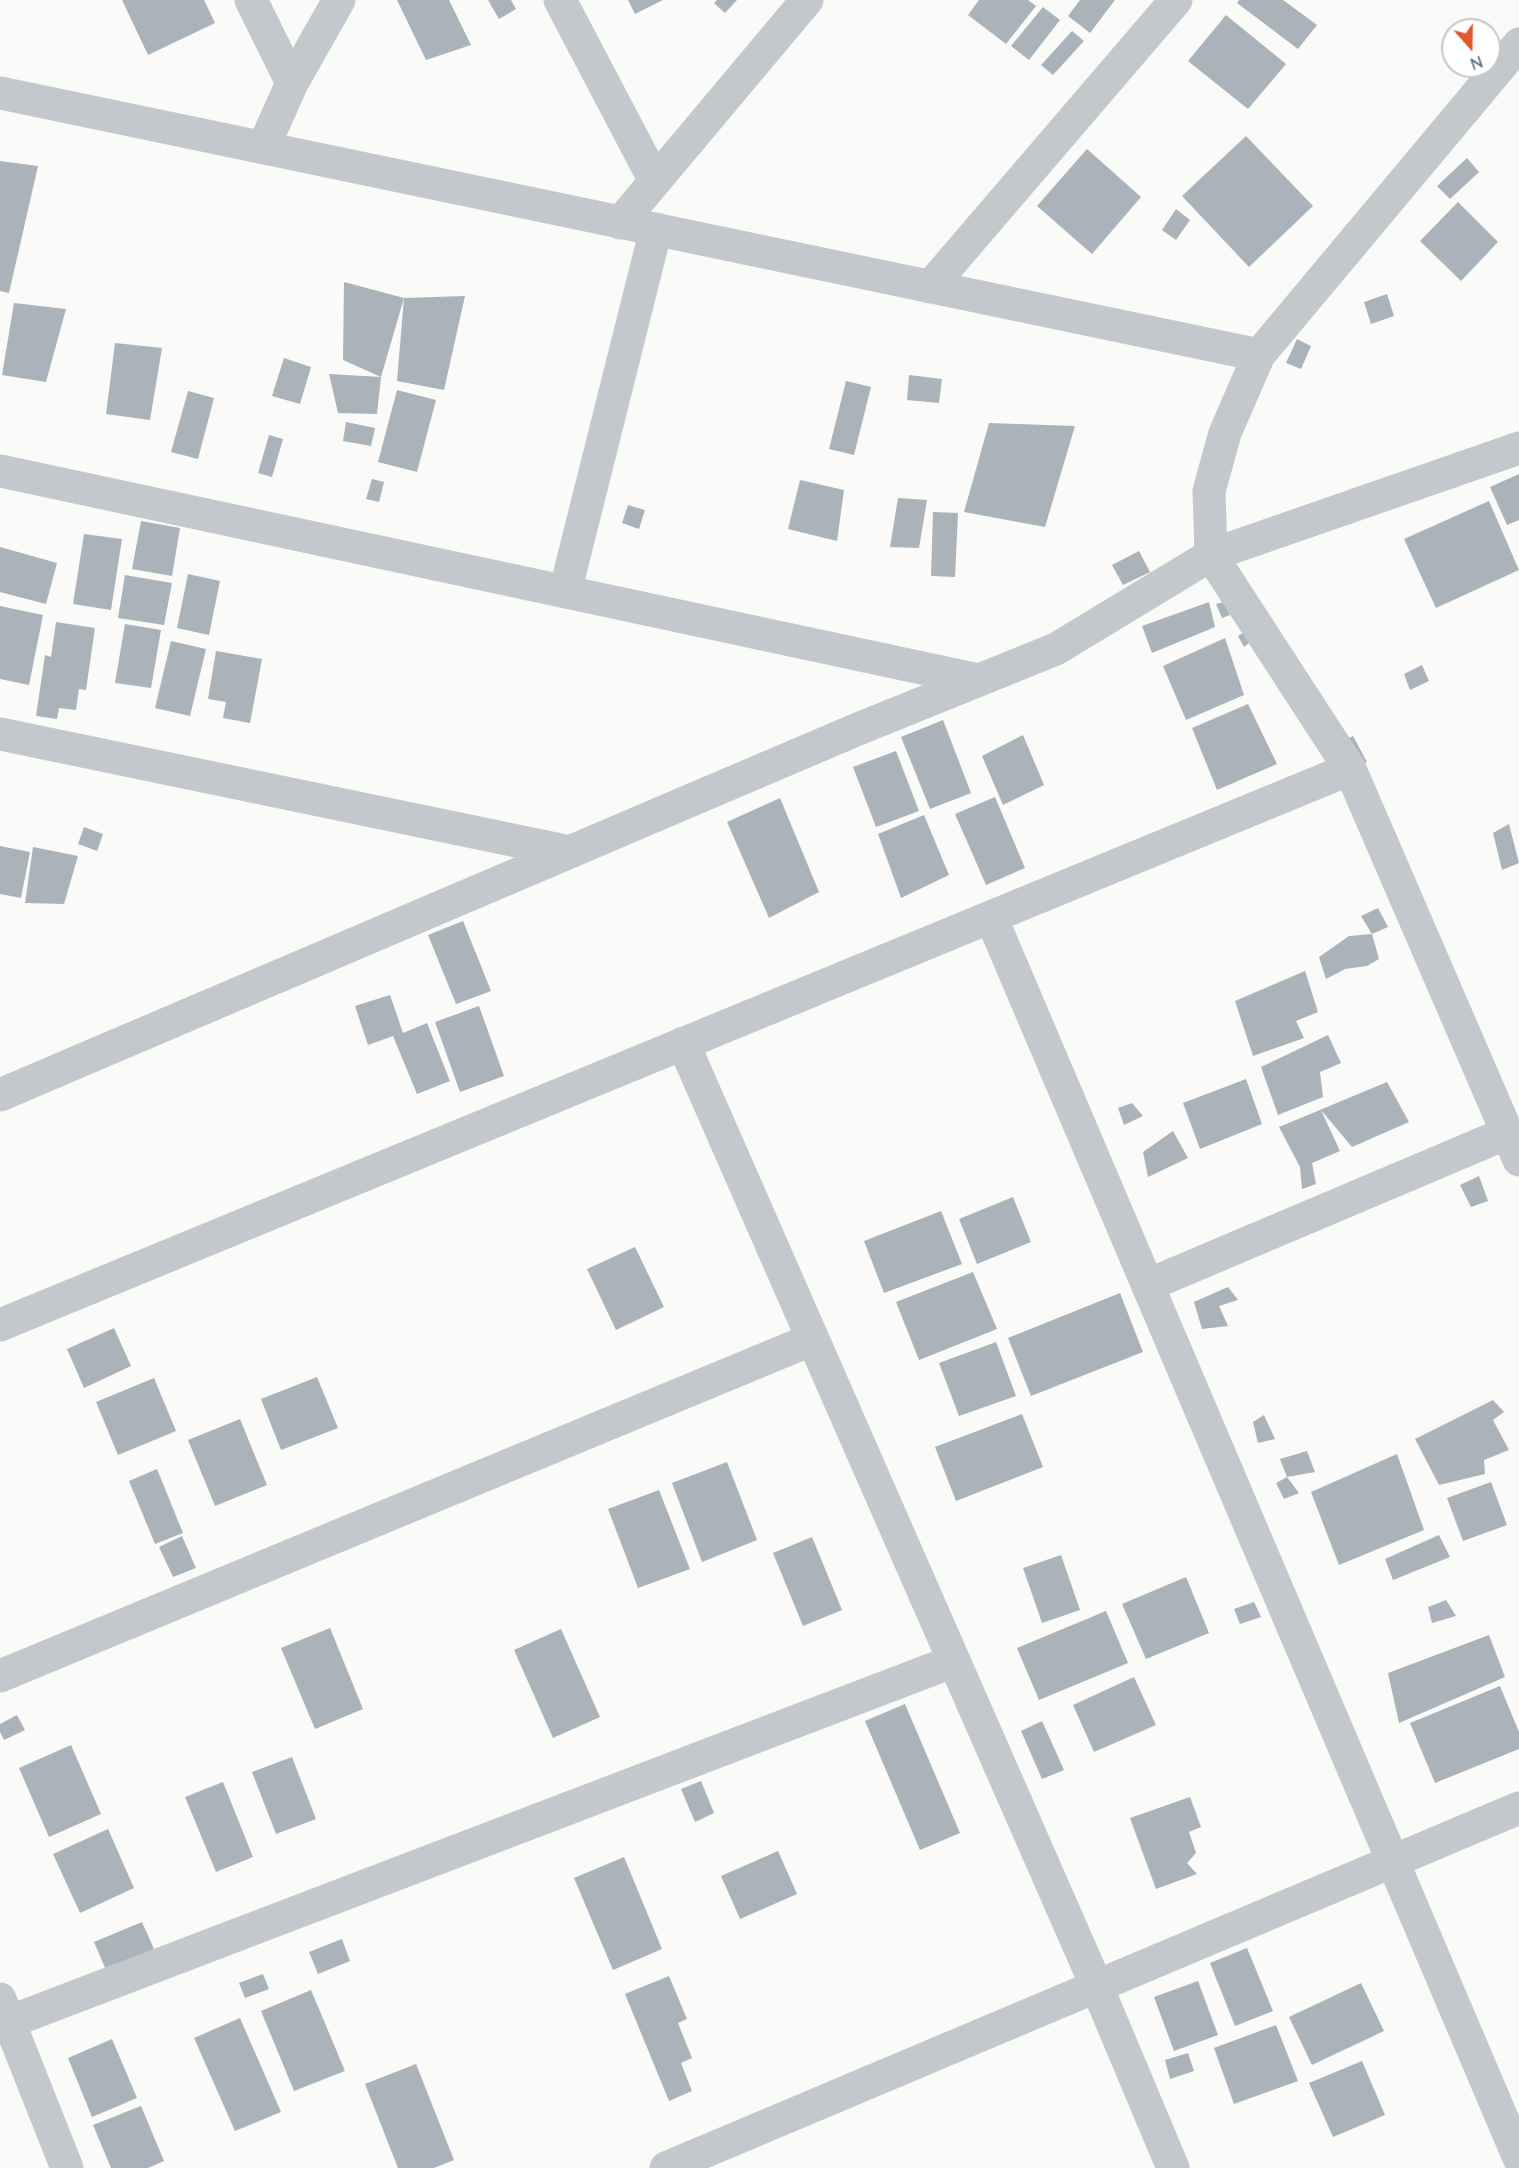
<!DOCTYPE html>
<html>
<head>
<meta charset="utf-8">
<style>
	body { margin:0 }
	#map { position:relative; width:1519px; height:2168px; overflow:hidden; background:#fafaf8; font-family:Quicksand,sans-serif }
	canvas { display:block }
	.north { position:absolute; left:1441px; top:18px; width:60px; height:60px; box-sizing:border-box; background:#fff; border:2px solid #c1c8cd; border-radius:50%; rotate:160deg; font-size:16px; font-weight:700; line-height:24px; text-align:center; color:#657683 }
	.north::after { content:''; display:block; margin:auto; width:21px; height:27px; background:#e4572e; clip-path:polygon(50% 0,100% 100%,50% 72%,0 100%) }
</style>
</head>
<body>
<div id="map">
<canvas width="1519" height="2168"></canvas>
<div class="north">N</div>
</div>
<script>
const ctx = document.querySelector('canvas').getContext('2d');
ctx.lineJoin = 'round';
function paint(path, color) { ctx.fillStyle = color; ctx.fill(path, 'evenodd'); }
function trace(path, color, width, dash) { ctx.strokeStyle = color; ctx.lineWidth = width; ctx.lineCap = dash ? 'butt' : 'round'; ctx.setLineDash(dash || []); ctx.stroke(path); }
paint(new Path2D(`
	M122,0H204L215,23L148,55Z
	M397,0H449L471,45L426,60Z
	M488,0H511L516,9L499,19Z
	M628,0H663L635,14Z
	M717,0H737L725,13L714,3Z
	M979,0H1028L1036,6L1006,44L968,15Z
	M1080,0H1115L1090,33L1068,16Z
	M1239,0H1283L1317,25L1298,49L1237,3Z
	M1043,7L1060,20L1029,60L1011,46Z
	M1226,15L1286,64L1248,109L1188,61Z
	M1072,31L1084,41L1053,75L1041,65Z
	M1246,136L1313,206L1249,267L1182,196Z
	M1087,149L1141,197L1092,254L1037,206Z
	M1467,158L1479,172L1450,199L1437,186Z
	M0,161L38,166L9,293L0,291Z
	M1458,202L1498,242L1461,281L1420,241Z
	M1176,209L1190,220L1176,240L1162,230Z
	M344,282L404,298L465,296L444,390L397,381L404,298L381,377L343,360Z
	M1387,294L1394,316L1371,324L1364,302Z
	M14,303L66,309L46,382L2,375Z
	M1297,339L1311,346L1301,369L1286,363Z
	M115,343L162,348L150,420L106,414Z
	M284,358L311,367L300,404L272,396Z
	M329,374L381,377L377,414L338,413Z
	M909,375L942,379L939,403L907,400Z
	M846,381L871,387L854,455L829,449Z
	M397,390L436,400L417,472L378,462Z
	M188,391L214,398L198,459L171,452Z
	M346,422L375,428L371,446L343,441Z
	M989,423L1075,426L1045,527L964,512Z
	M269,435L283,439L272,477L258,473Z
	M1519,474V520L1507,525L1490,487Z
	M372,479L384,482L379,502L366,499Z
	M800,480L844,490L837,541L788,529Z
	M898,498L927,500L919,548L890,547Z
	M1489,501L1519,570L1436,608L1404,539Z
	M628,505L645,510L639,529L622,523Z
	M933,512L958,513L955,577L931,576Z
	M141,521L180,528L172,576L132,569Z
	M84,534L122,539L111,610L73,604Z
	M0,547L57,563L46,604L0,592Z
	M1139,551L1150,572L1123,585L1112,565Z
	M188,574L220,581L209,635L177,628Z
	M125,575L172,583L164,625L118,618Z
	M1209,602L1215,627L1152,653L1142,626Z
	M1224,602L1230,615L1222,618L1216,604Z
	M0,606L43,615L29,685L0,679Z
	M56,622L95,628L86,690L79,689L76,710L59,708L57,719L36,716L45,655L51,657Z
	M125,624L161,630L151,688L115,683Z
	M1243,633L1249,643L1244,647L1238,636Z
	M1225,638L1244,695L1186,720L1163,666Z
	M171,641L206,649L190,716L155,708Z
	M216,651L262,659L250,723L223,718L226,702L208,699Z
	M1422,665L1429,681L1410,690L1404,674Z
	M1248,704L1277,764L1217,790L1192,728Z
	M943,720L971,793L930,809L901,737Z
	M1023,735L1044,785L1003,805L982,756Z
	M1353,736L1367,762L1356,768L1342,742Z
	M896,751L919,811L876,827L853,767Z
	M995,797L1025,868L986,885L955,814Z
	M780,798L819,892L769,918L727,822Z
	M924,815L949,875L901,898L878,834Z
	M1509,824L1519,863L1502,870L1493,833Z
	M84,827L103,834L97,851L78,844Z
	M0,846L30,852L21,898L0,894Z
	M33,847L78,856L64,904L25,903Z
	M1378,908L1388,927L1372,934L1361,916Z
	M463,921L491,991L456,1004L428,935Z
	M1372,934L1379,959L1367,966L1345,969L1326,979L1319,957L1349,936Z
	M1305,971L1318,1012L1296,1021L1304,1038L1253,1056L1235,1001Z
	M390,995L403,1033L427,1023L450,1081L417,1094L393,1036L368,1045L355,1006Z
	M479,1006L504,1076L460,1092L435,1022Z
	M1328,1035L1341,1063L1320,1072L1323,1097L1278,1115L1261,1067Z
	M1246,1079L1262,1124L1200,1149L1183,1103Z
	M1387,1082L1409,1122L1352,1147L1321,1110L1340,1151L1312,1163L1316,1184L1302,1189L1300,1167L1279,1127Z
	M1132,1103L1143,1116L1124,1125L1118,1108Z
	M1173,1131L1188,1158L1148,1177L1143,1152Z
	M1479,1176L1488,1201L1471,1207L1460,1185Z
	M1013,1197L1031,1242L977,1264L959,1219Z
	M941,1211L962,1264L884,1293L864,1241Z
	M635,1247L664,1307L616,1330L587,1269Z
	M973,1272L997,1329L919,1360L896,1302Z
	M1228,1287L1238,1300L1219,1306L1228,1326L1202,1329L1194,1302Z
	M1120,1293L1143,1352L1031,1396L1008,1338Z
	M114,1328L131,1366L84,1388L67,1349Z
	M996,1342L1016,1396L959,1416L939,1363Z
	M317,1377L338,1428L281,1450L261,1399Z
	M154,1378L176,1431L118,1455L96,1402Z
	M1493,1400L1504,1412L1493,1420L1509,1450L1484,1460L1485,1474L1439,1485L1415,1439Z
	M1022,1414L1043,1467L956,1501L935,1447Z
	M1264,1415L1275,1439L1258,1443L1253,1422Z
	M240,1419L267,1485L215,1506L188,1440Z
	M1307,1451L1315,1472L1287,1477L1299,1493L1284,1499L1276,1483L1287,1477L1280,1459Z
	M1397,1454L1424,1530L1339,1565L1311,1492Z
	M727,1462L757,1540L702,1562L672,1483Z
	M157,1469L183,1533L155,1544L129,1481Z
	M1491,1482L1507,1525L1463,1541L1447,1498Z
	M659,1490L690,1569L638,1588L608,1509Z
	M1439,1535L1450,1557L1393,1580L1385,1559Z
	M182,1536L196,1568L173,1577L159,1547Z
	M812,1537L842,1610L803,1626L773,1553Z
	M1061,1555L1080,1610L1042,1623L1023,1568Z
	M1186,1577L1209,1633L1146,1659L1122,1604Z
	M1446,1600L1456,1616L1432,1623L1428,1607Z
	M1254,1602L1261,1617L1240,1624L1234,1609Z
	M1106,1611L1128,1663L1039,1700L1017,1648Z
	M330,1628L363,1709L315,1729L281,1648Z
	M561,1629L600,1717L553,1738L514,1650Z
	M1489,1635L1505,1677L1399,1723L1388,1673Z
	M1134,1677L1156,1725L1094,1752L1073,1705Z
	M1500,1686L1519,1732V1749L1435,1783L1410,1723Z
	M905,1704L960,1833L920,1850L865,1721Z
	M17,1715L25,1730L4,1740L0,1732V1724Z
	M1042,1721L1064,1770L1042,1779L1021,1731Z
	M71,1745L101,1814L49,1837L19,1768Z
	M292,1757L316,1819L276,1834L252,1772Z
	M701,1781L714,1813L695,1822L681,1789Z
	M223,1782L253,1857L216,1872L185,1797Z
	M1190,1797L1201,1827L1189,1832L1196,1853L1187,1863L1197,1874L1156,1889L1130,1818Z
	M108,1829L134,1888L80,1913L53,1854Z
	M778,1851L797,1894L740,1919L721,1876Z
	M624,1857L662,1949L613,1970L574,1878Z
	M142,1922L154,1949L106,1970L94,1942Z
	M342,1939L350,1961L318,1974L309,1952Z
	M1247,1948L1273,2011L1235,2026L1210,1963Z
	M263,1974L269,1989L245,1998L239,1983Z
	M669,1976L687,2019L678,2023L692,2058L681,2063L692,2091L669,2101L625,1994Z
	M1198,1981L1218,2035L1174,2051L1154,1997Z
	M1361,1983L1384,2031L1312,2065L1289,2017Z
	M311,1990L345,2071L294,2091L261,2011Z
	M240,2018L281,2112L235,2131L194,2038Z
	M1276,2025L1298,2081L1234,2104L1214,2048Z
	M112,2039L137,2098L92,2117L68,2058Z
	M1188,2053L1194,2071L1170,2079L1165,2060Z
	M1362,2061L1385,2115L1333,2137L1309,2083Z
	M416,2064L454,2160L434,2168H398L365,2084Z
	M141,2106L164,2161L148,2168H111L93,2125Z`), '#aab3b9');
trace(new Path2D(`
	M251,0L292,83
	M560,0L655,181
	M1519,44L1259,355L1225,433L1209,491L1211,555L1350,769L1519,1160
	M0,93L1259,355
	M263,148L292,83L339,0
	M620,223L807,0
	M930,287L1176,0
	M0,471L978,680
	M565,592L656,229
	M0,734L570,852
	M991,917L1519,2158
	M683,1043L1097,1987L1173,2168
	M0,1095L858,729L1056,649L1211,555L1519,448
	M1148,1285L1507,1133
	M0,1325L1350,769
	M0,1676L813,1339
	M0,1999L67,2168
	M9,2022L954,1661
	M666,2168L1519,1808`), '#c3c8cc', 33);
</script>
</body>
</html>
